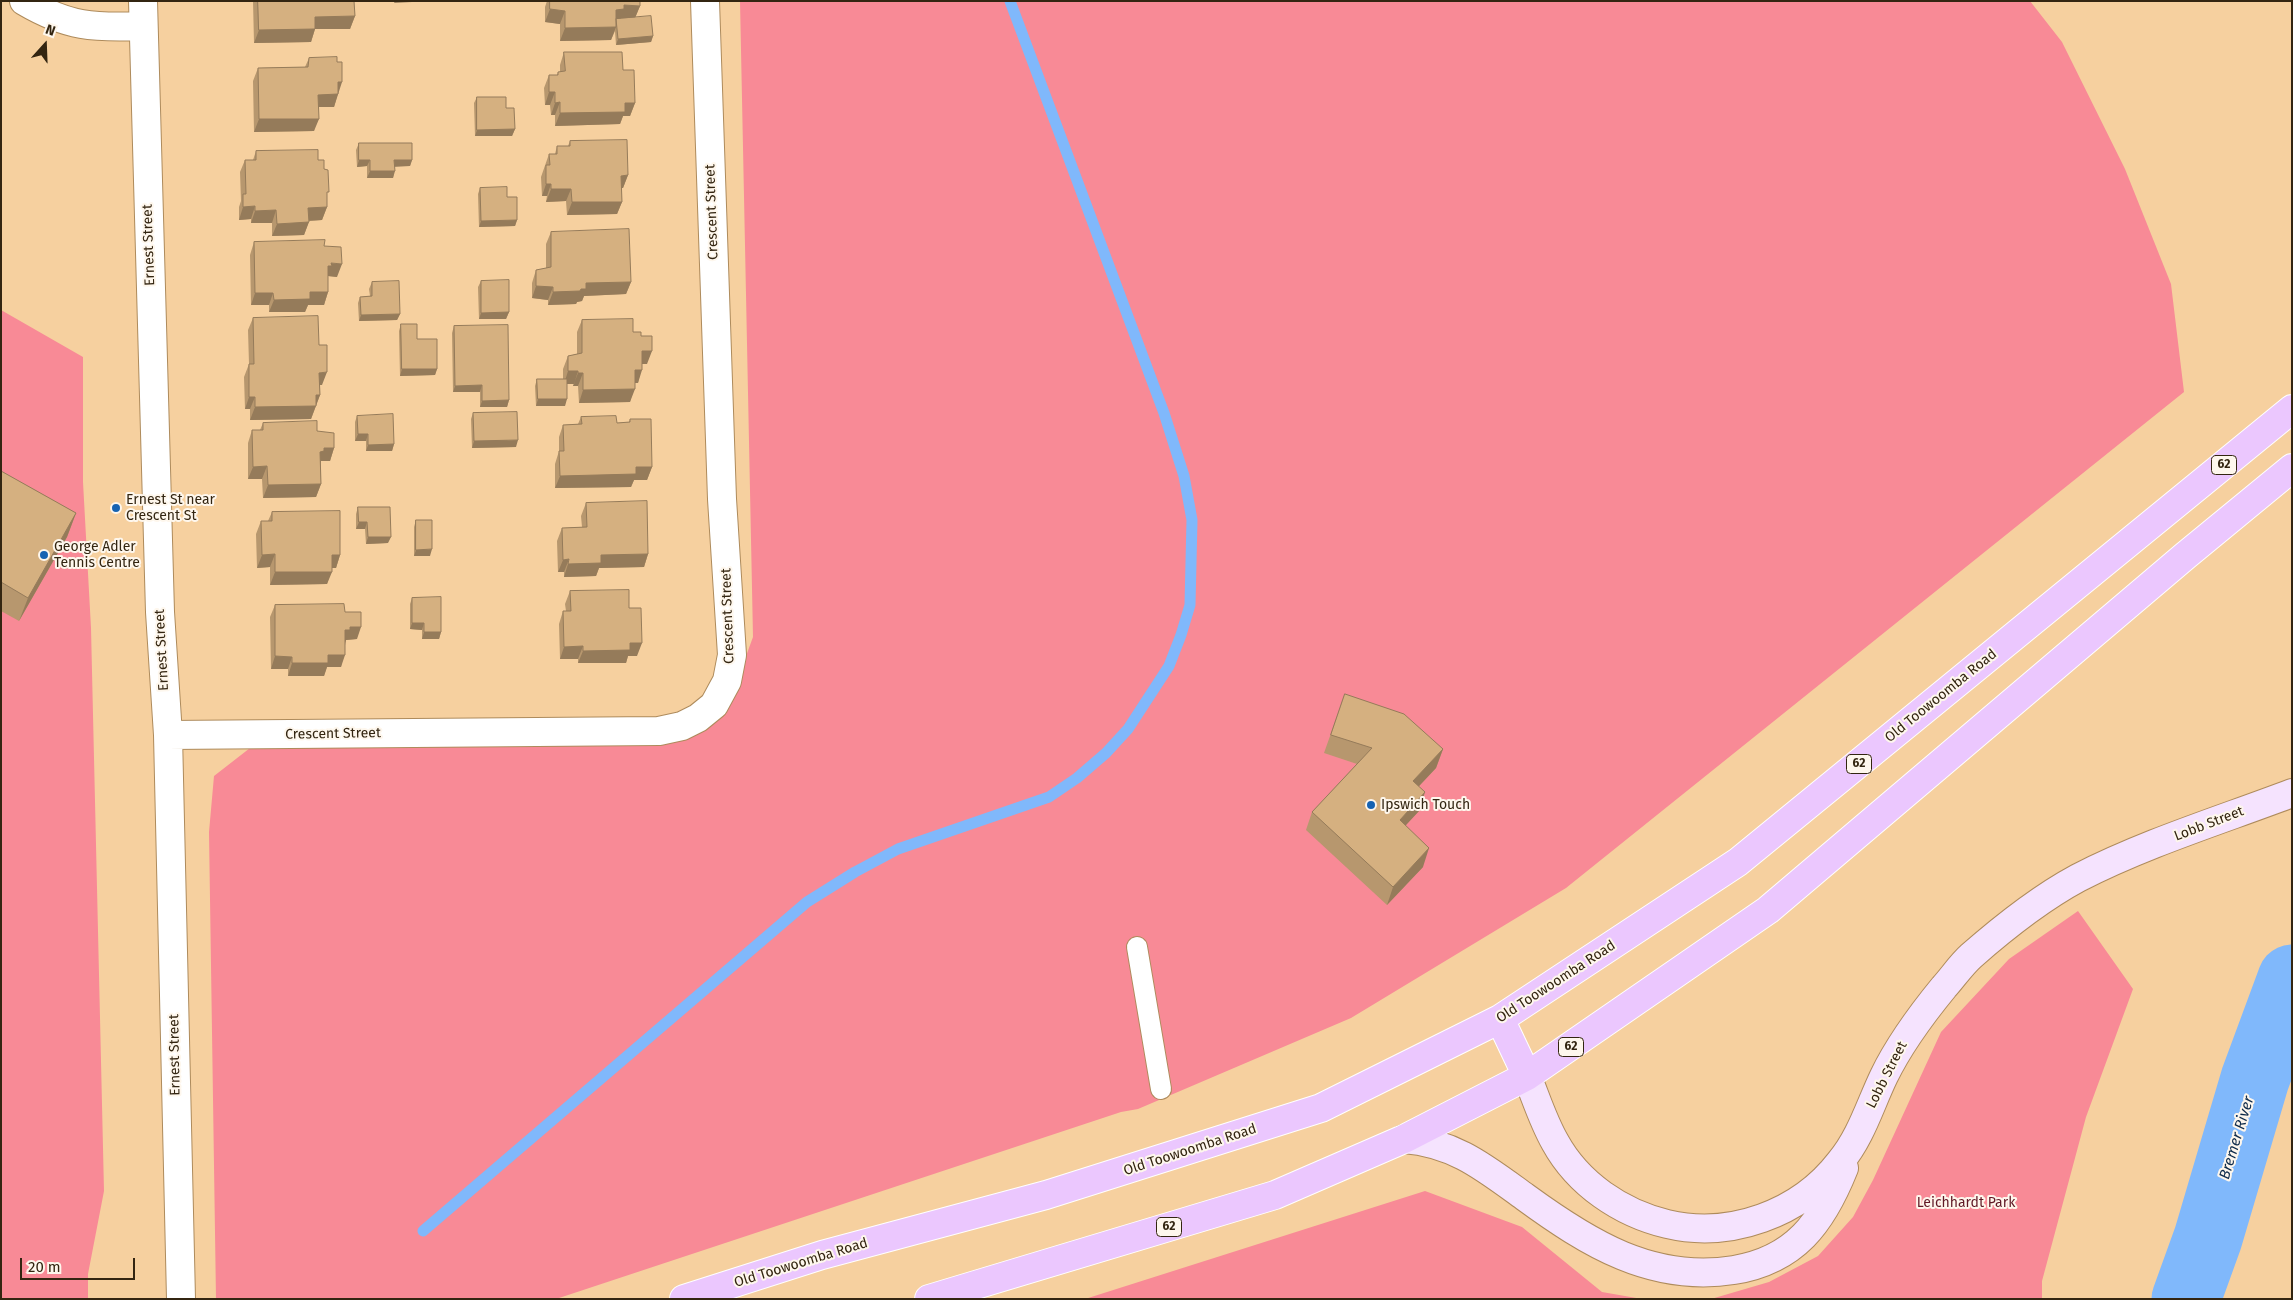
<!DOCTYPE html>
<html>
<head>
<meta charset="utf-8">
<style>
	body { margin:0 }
	#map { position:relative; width:2293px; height:1300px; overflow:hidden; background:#f6d09f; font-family:"Fira Sans",sans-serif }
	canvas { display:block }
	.frame { position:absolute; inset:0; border:2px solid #332511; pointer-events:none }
	.north { position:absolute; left:20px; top:20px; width:50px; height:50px; -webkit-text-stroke:4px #fef7ed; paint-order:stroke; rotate:20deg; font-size:14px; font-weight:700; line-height:20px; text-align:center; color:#332511 }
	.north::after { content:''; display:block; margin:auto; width:18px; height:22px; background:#332511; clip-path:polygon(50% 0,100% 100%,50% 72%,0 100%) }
	.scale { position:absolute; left:20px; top:1258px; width:115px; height:22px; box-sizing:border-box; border:2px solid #332511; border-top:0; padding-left:6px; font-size:15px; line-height:18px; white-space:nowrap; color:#332511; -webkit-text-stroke:4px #fef7ed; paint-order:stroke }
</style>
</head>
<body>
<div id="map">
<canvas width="2293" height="1300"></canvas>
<div class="frame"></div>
<div class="north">N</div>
<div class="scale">20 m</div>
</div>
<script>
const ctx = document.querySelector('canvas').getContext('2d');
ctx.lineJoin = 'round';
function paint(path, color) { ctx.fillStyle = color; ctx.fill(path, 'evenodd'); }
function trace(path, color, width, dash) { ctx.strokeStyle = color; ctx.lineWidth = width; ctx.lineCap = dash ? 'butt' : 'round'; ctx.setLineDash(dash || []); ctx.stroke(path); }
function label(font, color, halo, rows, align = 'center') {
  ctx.font = font + ' "Fira Sans",sans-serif'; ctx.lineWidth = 4; ctx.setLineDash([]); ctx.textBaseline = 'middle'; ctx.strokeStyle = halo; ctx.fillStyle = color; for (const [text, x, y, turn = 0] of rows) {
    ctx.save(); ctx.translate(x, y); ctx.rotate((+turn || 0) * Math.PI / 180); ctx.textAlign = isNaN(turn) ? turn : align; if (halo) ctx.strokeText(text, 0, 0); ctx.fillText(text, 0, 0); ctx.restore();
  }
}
paint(new Path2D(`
	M740,1H2030L2062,42L2125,169L2171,284L2184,392L1566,888L1351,1018L1138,1109L1121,1112L556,1299H216L209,832L214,776L250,748L665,738L738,678L753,637Z
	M1,310L83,357V482L91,628L104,1191L88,1274V1299H1Z
	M2078,911L2133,989L2086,1117L2042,1281V1299H1711L1769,1282L1818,1256L1853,1217L1873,1180L1941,1032L2009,959Z
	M1425,1191L1522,1227L1602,1292L1642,1299H1085Z`), '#f88a96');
trace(new Path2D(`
	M423,1231L807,902L855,872L898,849L1049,797L1077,778L1106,753L1128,729L1169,666L1181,635L1190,605L1192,520L1184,476L1164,413L1010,1`), '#80b8fb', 11);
trace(new Path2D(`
	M2186,1299L2208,1238L2255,1079L2292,979`), '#80b8fb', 69);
const service = new Path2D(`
	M1137,947L1161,1089`);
const minor = new Path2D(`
	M24,1C68,27 94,28 143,26
	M143,1L160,612L168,735L181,1299
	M168,735L659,731L682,726L698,718L714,705L727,681L732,655L722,499L705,1`);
const secondary = new Path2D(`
	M1527,1076C1536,1098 1543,1121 1555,1142C1578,1184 1621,1213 1667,1224C1730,1239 1800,1214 1840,1162C1861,1137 1870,1105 1884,1076C1900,1043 1921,1015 1944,987C1953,977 1961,965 1971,956C2004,927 2039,899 2078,878C2146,843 2221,820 2292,793
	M1404,1139C1455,1143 1485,1168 1525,1197C1588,1243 1652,1283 1734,1270C1795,1260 1822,1223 1844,1168`);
const primary = new Path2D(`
	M1500,1019L1527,1076
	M684,1299L822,1255L1046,1195L1321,1108L1500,1019L1738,862L2292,409
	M929,1299L1275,1195L1404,1139L1527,1076L1768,910L2185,556L2292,468`);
trace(service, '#ae8b5c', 22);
trace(minor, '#ae8b5c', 30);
trace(secondary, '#ae8b5c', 30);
trace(primary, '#fff', 30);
trace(service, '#fff', 20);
trace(minor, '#fff', 28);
trace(secondary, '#f5e3fe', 28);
trace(primary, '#ebc7fe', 28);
paint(new Path2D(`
	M253,1H354L355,16L350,29H315L311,42L254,43Z
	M547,1H640V6L635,18L653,36L651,42L616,45L615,31L611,40L560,41V24L545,22V7Z
	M564,52L623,70L635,103L630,116H623L620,124L555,126V115H551L550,105H545L544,88L549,75H557L558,72H560V65Z
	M309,58L338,93L334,107H318L314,131L254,132L253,81L258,68L305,67Z
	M477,97L506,108L515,129L512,136H475L474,103Z
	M570,141L628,175L623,188H621L622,202L617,214L567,215L566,201L546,202L547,196H542L541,177L549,154H555L557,146H568Z
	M359,143L412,160L410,166H395L393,178H367V166L357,167L356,150Z
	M256,151L318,160L324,169L327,207L322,220L309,221L304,235L272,236V223H251V219L239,220V207L241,201L240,172L245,160H253Z
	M480,188L507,197L517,220L515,226L479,227L478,194Z
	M551,232L631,282L626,294L584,296L582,301L577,302L576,304L548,305V300L532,298V283L536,270L546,268V244Z
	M254,242L324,246L337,277L328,276V292L324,305H308L305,312H269V305H251L250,255Z
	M481,281L509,312L506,319H479L478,287Z
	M372,282L400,314L397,320L359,321L358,303L360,297L370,296L369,289Z
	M253,318L319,345L322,385H320V395L311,419L250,420V409H245L244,377L249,364L248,330Z
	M582,320L633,332L641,336L647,364H642L638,383H635L630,402L579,403L578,386H573L574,384H567L565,406H536L535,386L537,379H563V369L568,356L577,354V332Z
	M401,324L417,339L437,369L435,375L400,376L399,331Z
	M454,326L509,400L507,407H480V392H453L452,333Z
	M473,413L516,447L472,448L471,419Z
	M357,416L394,444L392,451H366V441H355V422Z
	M581,417L617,423L629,422L630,419L652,467L647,480H634L631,487L555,488V464L559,451V437L563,425L578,424Z
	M263,423L317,431L334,448L330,461H321V484L316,497L263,498L262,479H248V443L252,430H260Z
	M1,471L76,513L67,537L19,621L1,611Z
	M586,503L648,554L644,567L599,568L596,576L564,577V572H558L557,541L562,528L582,527L581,516Z
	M358,507L388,543L366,544L365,529H356V514Z
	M272,512L340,555L336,568H332L327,584L270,585V567L257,568L256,534L261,521H268Z
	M416,520L430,556H414V527Z
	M570,591L629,608L637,656H628L626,663H578V659H560L559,624L563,611H566L565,604Z
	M412,598L441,632L439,639H422V630L410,629V604Z
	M275,605L345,612L357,639L346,640L341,667H327L324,676H288V669H271L270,617Z
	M1345,694L1443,749L1436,768L1419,786V811L1405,826L1423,867L1387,905L1306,830L1312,812L1357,764L1324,753Z`), '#b7976e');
paint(new Path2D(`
	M395,1H430L394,3Z
	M624,5L640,6L635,18H621L620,22L616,19L615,22L616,10Z
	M550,9L565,11L560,24L545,22Z
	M355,16L350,29H315L311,42L254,43L259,30L315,17Z
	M616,27L611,40L560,41L565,28Z
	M653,36L651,42L616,45L618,39Z
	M338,82H342L334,107H314L318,95Z
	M549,92H555L550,105H545Z
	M560,102L555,115H551L555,103Z
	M625,103H635L630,116H623L620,124L555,126L560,113Z
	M259,119H319L314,131L254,132Z
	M515,129L512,136H475L477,130Z
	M359,160H370L367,166L357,167Z
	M394,160H412L410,166L392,167Z
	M370,171H395L393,178H367Z
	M628,175L623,188H617L621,176Z
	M546,184H551L547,196H542Z
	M551,189H571L566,201L546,202Z
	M572,202H622L617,214L567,215Z
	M255,206L251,219L239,220L243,207Z
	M327,207L322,220L304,221L308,208Z
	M276,210L272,223H251L255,211Z
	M517,220L515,226L479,227L481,221Z
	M309,222L304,235L272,236L277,224Z
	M331,263L342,264L337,277L328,276V266Z
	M631,282L626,294L584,296L582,301L577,302L576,304L548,305L553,292L581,289L586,283Z
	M536,286L553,287L548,300L532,298Z
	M310,292H328L324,305H308L305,312H269L274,300Z
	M255,293H273L269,305H251Z
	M509,312L506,319H479L481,313Z
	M400,314L397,320L359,321L361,315Z
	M642,351H652L647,364H638Z
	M402,369H437L435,375L400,376Z
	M635,370H642L638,383H630Z
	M568,371H578L574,384H564Z
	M327,372L322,385H315L319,373Z
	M578,373H583L578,386H573Z
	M482,385L480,392H453L455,386Z
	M635,389L630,402L579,403L583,390Z
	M316,395H320L311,419L250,420L255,407Z
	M249,397H255L250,409H245Z
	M538,399H567L565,406H536Z
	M509,400L507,407H480L482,401Z
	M358,434H368L366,441H355Z
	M518,440L516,447L472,448L474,441Z
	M394,444L392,451H366L368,445Z
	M324,448H334L330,461H321L320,464V452Z
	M267,466L262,479H248L253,467Z
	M636,467H652L647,480H634L631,487L555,488L560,476Z
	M321,484L316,497L263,498L268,485Z
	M76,513L67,537L19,621L28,598Z
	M359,522H367L365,529H356Z
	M368,537H391L388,543L366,544Z
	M432,549L430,556H414L416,550Z
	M275,554L270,567L257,568L262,555Z
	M648,554L644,567L599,568L596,576L564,577L568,564L601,555Z
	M332,555H340L336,568H327Z
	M569,559L564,572H558L563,560Z
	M275,572H332L327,584L270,585Z
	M412,623H424L422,630L410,629Z
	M350,627H361L357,639L346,640L345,643V630Z
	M424,632H441L439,639H422Z
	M630,643H642L637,656H628L626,663H578L583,651Z
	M583,646L578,659H560L564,647Z
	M328,655H345L341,667H327L324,676H288L292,663Z
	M275,656L292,657L288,669H271Z
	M1443,749L1436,768L1406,800L1413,781Z
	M1425,792L1419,811L1393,839L1400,820Z
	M1429,848L1423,867L1387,905L1393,887Z`), '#957b5a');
const building = new Path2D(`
	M258,1H354L355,16L315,17V29L259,30Z
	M550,1H640V6L624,5V9L616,10V27L565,28V11L550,9Z
	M651,16L653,36L618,39L616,19Z
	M564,52H622L623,70H634L635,103H625V112L560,113V102L555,103V92H549V75H558V72L565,71Z
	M337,57V62H342V82H338V94L318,95L319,119H259L258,68L308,67L309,58Z
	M477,97H506V108H514L515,129L477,130Z
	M627,140L628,175L621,176L622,202H572L571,189H551V184H546V165H550L549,154H557V146H570V141Z
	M359,143H412V160H394L395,171H370V160H359Z
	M318,150V160H324V169L328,170L329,192H327V207L308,208L309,222L277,224L276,210L255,211V206L243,207V194H246L245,160H256V151Z
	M507,187V197H517V220L481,221L480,188Z
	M629,229L631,282L586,283V289H581L580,291L553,292V287L536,286V270L551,267V232Z
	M325,240L324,246L341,247L342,264L331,263L332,266H328V292H310V299L274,300L273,293H255L254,242Z
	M509,280V312L481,313V281Z
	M399,281L400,314L361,315L360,297L372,296V282Z
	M318,316L319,345H327V372L319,373L320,395H316V406L255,407V397H249V364H254L253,318Z
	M633,319V332H641V336H652V351H642V370H635V389L583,390V373H578V371H568V356L582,353V320Z
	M401,324H417V339H437V369H402Z
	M508,325L509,400L482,401V385L455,386L454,326Z
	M537,379H567V399H538Z
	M517,412L518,440L474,441L473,413Z
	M393,414L394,444L368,445V434H358L357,416Z
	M616,416L617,423L630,422V419H651L652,467H636V474L560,476L559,451H564L563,425L582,424L581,417Z
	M317,421V431L334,433V448H324V451L320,452L321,484L268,485L267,466L253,467L252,430H263V423Z
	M1,471L76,513L28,598L1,582Z
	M647,501L648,554L601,555V563L568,564L569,559L563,560L562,528L587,527L586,503Z
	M358,507H390L391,537H368L367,522H359Z
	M340,511V555H332V572H275V554L262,555L261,521H272V512Z
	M416,520H432V549L416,550Z
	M629,590V608H641L642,643H630V650L583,651V646L564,647L563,611H571L570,591Z
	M441,597V632H424V623H412V598Z
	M344,604L345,612H361V627H350V630H345V655H328V663H292V657L275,656V605Z
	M1345,694L1404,714L1443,749L1413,781L1425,792L1400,820L1429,848L1393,887L1312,812L1372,748L1331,735Z`);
paint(building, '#d5b080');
trace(building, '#957b5a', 1);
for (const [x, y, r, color] of [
	[116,508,5,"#1763b2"],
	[44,555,5,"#1763b2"],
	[1371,805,5,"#1763b2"]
]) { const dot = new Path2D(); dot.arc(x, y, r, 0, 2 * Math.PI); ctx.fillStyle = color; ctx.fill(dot); trace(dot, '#fef7ed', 2); }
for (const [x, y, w] of [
	[2224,465,25],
	[1859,764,25],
	[1571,1047,25],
	[1169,1227,25]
]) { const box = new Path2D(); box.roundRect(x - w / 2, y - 9.5, w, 19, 4); ctx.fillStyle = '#fef7ed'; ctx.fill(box); trace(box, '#332511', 1); }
label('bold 12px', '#332511', null, [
	["62",2224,465],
	["62",1859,764],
	["62",1571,1047],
	["62",1169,1227]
]);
label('14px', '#332511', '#fef7ed', [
	["Crescent Street",712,212,-92],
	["Ernest Street",149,245,-92],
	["Crescent Street",728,616,-92],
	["Ernest Street",162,650,-93],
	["Old Toowoomba Road",1941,696,-39],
	["Crescent Street",333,734,-1],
	["Lobb Street",2209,824,-21],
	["Old Toowoomba Road",1556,982,-33],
	["Ernest Street",175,1055,-91],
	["Lobb Street",1887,1075,-63],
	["Old Toowoomba Road",1190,1150,-18],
	["Old Toowoomba Road",801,1263,-17]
]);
label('14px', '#332511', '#fef7ed', [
	["Ernest St near",126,500],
	["Crescent St",126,516],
	["George Adler",54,547],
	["Tennis Centre",54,563],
	["Ipswich Touch",1381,805]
], 'left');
label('14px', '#611926', '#fef7ed', [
	["Leichhardt Park",1966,1203]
]);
label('italic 15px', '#0d2a4a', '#fef7ed', [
	["Bremer River",2237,1138,-73]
]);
</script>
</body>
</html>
